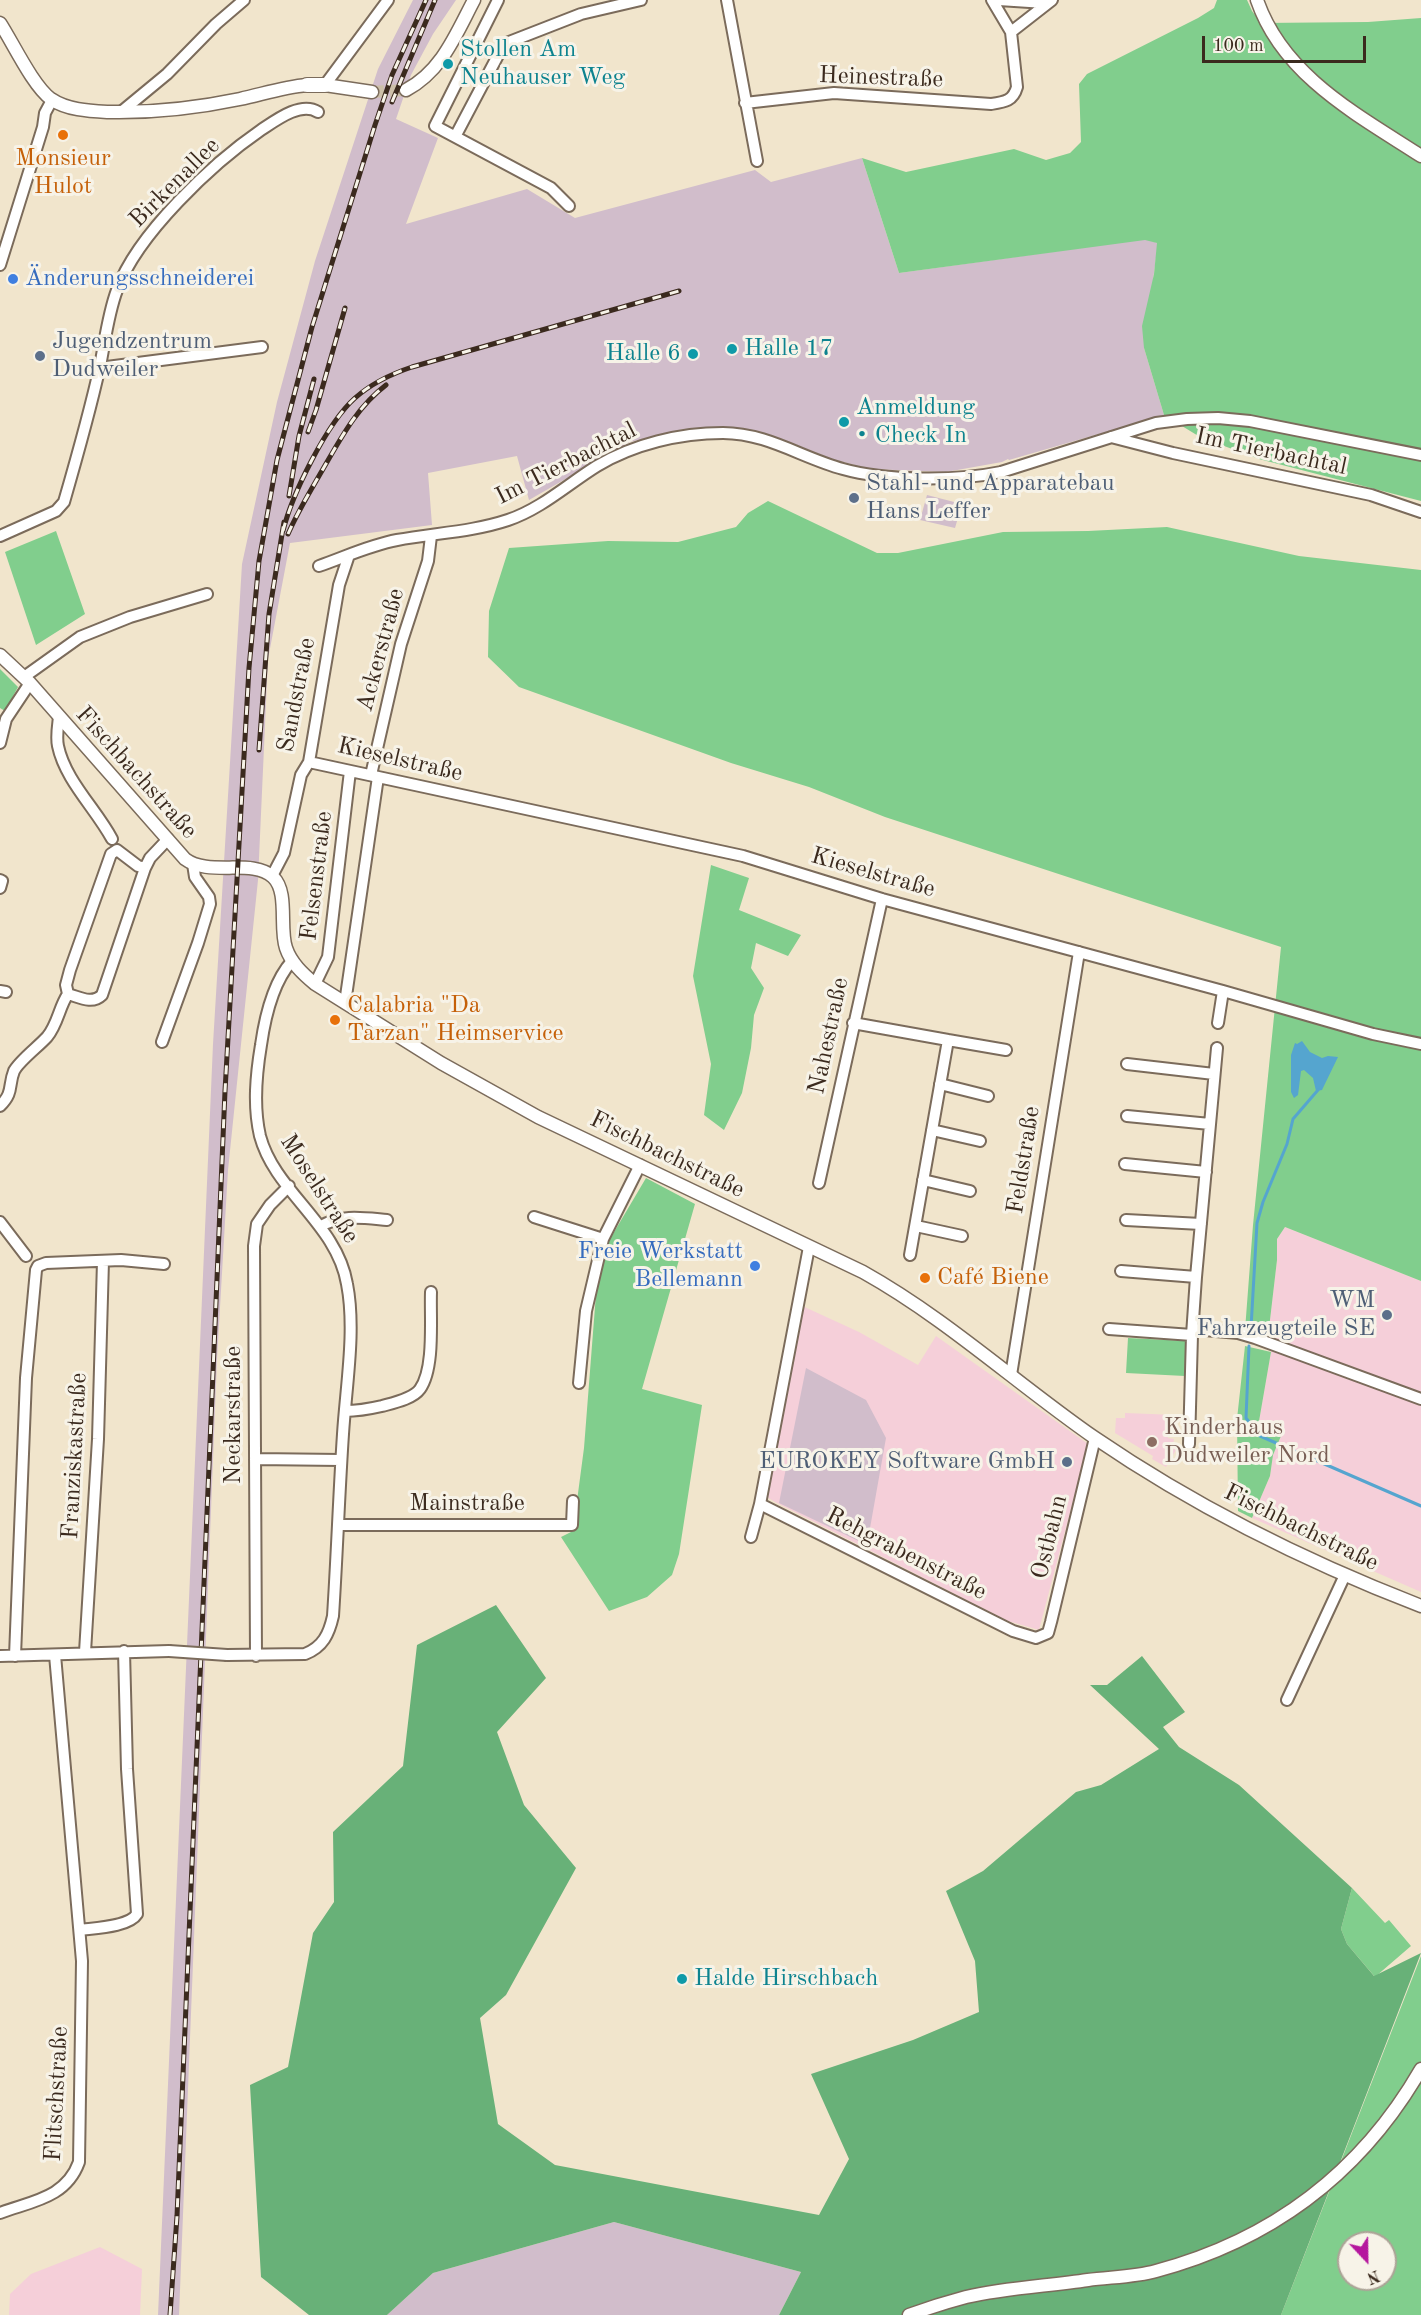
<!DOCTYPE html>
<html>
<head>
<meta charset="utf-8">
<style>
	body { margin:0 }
	#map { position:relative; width:1421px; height:2315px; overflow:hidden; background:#f1e5cc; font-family:"Old Standard TT",serif }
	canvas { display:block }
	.north { position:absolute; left:1337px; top:2231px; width:60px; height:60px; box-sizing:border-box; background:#f7f3e8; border:2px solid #aca397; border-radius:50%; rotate:158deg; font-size:16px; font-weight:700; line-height:24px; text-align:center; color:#3b2a1e }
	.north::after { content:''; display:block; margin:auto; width:21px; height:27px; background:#b5179e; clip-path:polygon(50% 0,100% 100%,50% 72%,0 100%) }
	.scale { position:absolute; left:1202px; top:36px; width:164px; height:27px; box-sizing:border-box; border:3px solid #3b2a1e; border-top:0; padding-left:8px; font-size:18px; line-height:21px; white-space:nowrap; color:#3b2a1e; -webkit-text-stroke:4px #f7f3e8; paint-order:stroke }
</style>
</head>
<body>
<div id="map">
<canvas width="1421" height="2315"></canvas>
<div class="north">N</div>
<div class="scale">100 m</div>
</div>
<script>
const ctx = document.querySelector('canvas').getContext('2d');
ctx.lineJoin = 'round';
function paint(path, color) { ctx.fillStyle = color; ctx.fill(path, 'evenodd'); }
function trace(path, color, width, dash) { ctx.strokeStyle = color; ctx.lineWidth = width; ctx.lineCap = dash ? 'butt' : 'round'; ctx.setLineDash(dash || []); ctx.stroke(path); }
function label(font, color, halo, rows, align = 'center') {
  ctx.font = font + ' "Old Standard TT",serif'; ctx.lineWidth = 6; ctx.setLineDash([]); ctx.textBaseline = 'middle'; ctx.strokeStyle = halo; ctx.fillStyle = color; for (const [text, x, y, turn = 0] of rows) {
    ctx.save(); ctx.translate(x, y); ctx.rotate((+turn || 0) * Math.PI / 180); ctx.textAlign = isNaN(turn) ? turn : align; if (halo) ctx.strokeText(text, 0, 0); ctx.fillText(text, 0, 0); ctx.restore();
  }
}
paint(new Path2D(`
	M1285,1227L1421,1281V1592L1252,1518L1270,1476L1273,1455L1281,1436L1258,1427L1271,1352L1268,1337L1277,1260V1239Z
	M798,1304L859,1332L918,1365L936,1336L1088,1444L1039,1630L1008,1621L775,1502L757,1491Z
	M1125,1413L1176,1415L1175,1435L1168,1434V1438L1174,1439L1173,1445H1179L1166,1467L1152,1459L1153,1456L1115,1433L1116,1418H1125Z
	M100,2247L142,2269L140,2315H9L10,2294L31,2274Z`), '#f5cfd9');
paint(new Path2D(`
	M413,0H456L433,34L411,75L396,119L438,138L406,224L527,189L575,218L755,170L771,182L862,158L899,273L1145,239L1158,243L1144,348L1164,415L1009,460L1008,459L1002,462L946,472L870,469L832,459L779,438L736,428L684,429L630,442L529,500L517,456L428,473L432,525L290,543L268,659L258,880L228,1170L217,1359L179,2315H158L213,1044L242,564L277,402L315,261L378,69Z
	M927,495L962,504L955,528L920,520Z
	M806,1368L866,1400L886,1438L867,1545L779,1503Z
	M614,2222L801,2272L779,2315H387L433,2273Z`), '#d1bdcb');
paint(new Path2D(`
	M1217,0H1247L1252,11L1261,23L1368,22L1421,18V501L1259,459L1200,437L1164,415L1144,348L1142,326L1154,274L1157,243L1145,240L899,273L862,158L906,172L1014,149L1046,160L1070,153L1081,142L1079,84L1087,74L1198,18L1214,8Z
	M768,501L877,553H898L1003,532L1088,531L1167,527L1299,556L1421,570V1281L1285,1227L1277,1239V1260L1268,1337L1245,1330L1253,1225L1281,947L885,817L809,787L731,763L519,687L488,657L489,611L509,548L608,541L678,542L736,527L748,513Z
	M56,531L85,614L36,645L5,552Z
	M0,669L18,687L5,711L0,708Z
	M711,865L749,878L739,910L801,935L788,956L756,943L751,968L764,988L754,1015L751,1048L742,1093L724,1130L704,1115L711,1064L693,976Z
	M646,1178L695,1204L642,1389L702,1405L679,1554L672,1575L647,1597L609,1611L561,1537L573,1531L584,1448L596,1294L607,1244Z
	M1128,1338L1187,1341L1185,1376L1126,1373Z
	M1245,1346L1271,1352L1258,1427L1281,1436L1273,1455L1270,1476L1252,1518L1238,1511L1237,1419Z
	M1352,1888L1385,1923L1389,1920L1411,1946L1375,1977L1347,1944L1341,1929Z
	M1421,1956V2315H1281ZM1349,2243H1385V2279H1349Z`), '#81ce8d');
paint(new Path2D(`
	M496,1605L546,1678L497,1732L524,1805L576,1868L506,1995L480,2018L498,2124L555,2165L819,2215L849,2159L811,2074L913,2040L979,2012L975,1961L946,1891L983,1871L1076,1792L1101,1785L1159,1749L1090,1685H1107L1142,1656L1185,1712L1163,1727L1179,1747L1239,1785L1352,1888L1341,1929L1347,1944L1374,1976L1421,1953L1281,2315H779L801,2272L614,2222L433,2273L387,2315H309L261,2277L250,2085L288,2067L313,1933L334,1902L333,1832L403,1766L417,1645Z`), '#68b178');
paint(new Path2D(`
	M1302,1041L1310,1052L1322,1058L1328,1056L1338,1057L1322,1090L1316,1091L1313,1078L1304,1070L1301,1071L1298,1095L1294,1098L1291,1092V1055L1295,1043L1297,1044Z`), '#55a5cf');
trace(new Path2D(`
	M1251,1328L1257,1223L1263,1202L1287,1144L1293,1119L1318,1090
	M1249,1346L1246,1418L1260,1436L1421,1506`), '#55a5cf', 3);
trace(new Path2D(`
	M372,92L406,90`), '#cdc0a9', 12, [12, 6]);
const minor = new Path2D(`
	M498,0L435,126L551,188L569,206
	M727,0L757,161
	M999,0L1045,3
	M1011,32L1052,0
	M325,85L388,0
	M745,103L834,93L991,104C1005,102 1013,101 1017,87L1011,32L992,0
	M121,112L167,74L216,24L244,0
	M456,135L504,44L581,14L641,0
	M0,265L43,127L45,113L52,100
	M99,368L262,347
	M1111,437L1173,453L1371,495L1421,512
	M0,536L56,511L64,502C77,457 90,411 100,366C105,341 108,314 117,290C137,234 213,163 261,130C276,120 301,101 318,112
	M319,566C345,557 370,545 397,540C434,533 472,532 508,520C541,509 568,484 597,466C634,444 680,433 723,433C767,433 802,458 843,469C885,481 958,481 1001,472L1156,423L1187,419L1218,418L1250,421L1421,455
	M24,677L80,637L130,617L207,594
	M59,717C58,726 56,737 58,746C65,780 96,809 112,839
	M0,743L6,719L30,683
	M309,762L743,856L882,899L1223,991L1373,1034L1421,1044
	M371,775L401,644L428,561L431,536
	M145,868L138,866L117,850L111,854L70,970L66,985L68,994C79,997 92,1005 102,995L145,868L150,858L168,839
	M272,876L284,853L301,775L309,762L339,585L349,555
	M0,880L2,881L0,888
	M315,984L328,957L350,771
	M0,991L6,992
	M345,1003L378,777
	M853,1023L948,1040L910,1255
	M1218,1023L1223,991
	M948,1040L1006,1050
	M162,1042L198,943L210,904L209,897L195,877L193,864
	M1127,1064L1214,1074
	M940,1084L988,1096
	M0,1106C14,1092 8,1086 14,1071C19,1061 39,1046 47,1037C58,1024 59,1007 68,994
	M1127,1116L1210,1124
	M932,1130L980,1141
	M1125,1164L1206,1172
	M923,1180L970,1191
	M819,1183L882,899
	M534,1217L603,1239
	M1126,1220L1201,1224
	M0,1222L26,1256
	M321,1226C341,1214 364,1218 387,1220
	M916,1226L962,1236
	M1121,1271L1196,1277
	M1109,1329L1192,1335
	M1193,1329L1238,1333L1255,1338L1421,1399
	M1011,1375L1079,952
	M579,1383L586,1311L603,1239L640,1165
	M345,1411C358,1411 369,1409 382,1406C393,1403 413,1399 420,1389C435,1368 430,1318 431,1292
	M1189,1444L1192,1335L1196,1277L1217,1048
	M255,1459L341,1460
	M760,1504L1013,1631L1036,1638L1048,1633L1051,1622L1095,1438
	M339,1525H572L573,1501
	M751,1537L760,1504L809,1247
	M85,1652L98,1439L103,1261
	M227,1655L305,1654C323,1647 329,1634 333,1616C337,1555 339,1494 343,1434C346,1386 356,1330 347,1284C337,1224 275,1192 260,1136C253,1106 256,1075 261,1045C265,1017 273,982 292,961
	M0,1656L169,1651
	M15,1656L26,1378L36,1270L38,1266L46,1263L121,1260L164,1264
	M256,1656L254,1246L257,1224L270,1205L289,1186
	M1287,1700L1345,1575
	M80,1930C95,1928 129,1927 137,1914L127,1769L124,1651
	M0,2213C32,2201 66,2198 79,2162L82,1961L55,1655`);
const tertiary = new Path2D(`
	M1257,0C1283,76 1358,115 1421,156
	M0,23C13,43 33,86 51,99C67,110 89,111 108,112C153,113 197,108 240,99C263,94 284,87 307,85
	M325,85L372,92
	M406,90C442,71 456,34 474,0
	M0,655L30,683L185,859C209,877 252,858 273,877C289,892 279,928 286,948C291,963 303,974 315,984L441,1063L538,1117L863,1272C947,1319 1017,1384 1095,1438C1196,1507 1307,1562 1421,1606
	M909,2315C928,2308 947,2302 966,2297C1005,2288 1048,2286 1088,2280C1110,2277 1135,2277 1156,2271C1272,2240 1361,2173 1421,2069`);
const secondary = new Path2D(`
	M307,85H325`);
trace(minor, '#7b6b5b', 14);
trace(tertiary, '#7b6b5b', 15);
trace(secondary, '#7b6b5b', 16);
trace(minor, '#fff', 10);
trace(tertiary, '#fff', 12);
trace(secondary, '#fff', 14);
const rail = new Path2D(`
	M392,102L435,0
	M308,432L316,410L345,308
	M289,496L299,436L314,379
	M283,531C292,494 327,423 355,398C372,383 391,374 412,367L679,291
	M288,534C298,511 311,490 323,469C341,438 357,407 386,385
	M259,750L269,614L284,522
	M170,2315L177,2216L225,1091L249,668L259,561L277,460L312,327L375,125L392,75L426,0`);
trace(rail, '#3b2a1e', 5);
trace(rail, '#f7f3e8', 3, [9]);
const minorBridge = new Path2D(`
	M169,1651L227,1655`);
trace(minorBridge, '#7b6b5b', 14, []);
trace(minorBridge, '#fff', 10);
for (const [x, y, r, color] of [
	[448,64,6,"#0f9aa8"],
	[63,135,6,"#e8710a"],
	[13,279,6,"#3f7fe0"],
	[732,349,6,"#0f9aa8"],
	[693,354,6,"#0f9aa8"],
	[40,356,6,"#5c6f8a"],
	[844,422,6,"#0f9aa8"],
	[854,498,6,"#5c6f8a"],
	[335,1020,6,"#e8710a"],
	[755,1266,6,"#3f7fe0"],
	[925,1278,6,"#e8710a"],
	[1387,1315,6,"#5c6f8a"],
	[1152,1442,6,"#8d6e63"],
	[1067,1462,6,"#5c6f8a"],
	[682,1979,6,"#0f9aa8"]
]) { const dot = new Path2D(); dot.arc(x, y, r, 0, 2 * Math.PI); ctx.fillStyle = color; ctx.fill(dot); trace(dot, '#f7f3e8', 2); }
label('24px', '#0d838f', '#f7f3e8', [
	["Stollen Am",460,50],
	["Neuhauser Weg",460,78],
	["Halle 17",744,349],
	["Halle 6",681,354,"right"],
	["Anmeldung",856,408],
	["• Check In",856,436],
	["Halde Hirschbach",694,1979]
], 'left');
label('24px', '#3b2a1e', '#f7f3e8', [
	["Heinestraße",881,78,2],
	["Birkenallee",175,183,-45],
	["Im Tierbachtal",1271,452,12],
	["Im Tierbachtal",566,464,-27],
	["Ackerstraße",381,650,-75],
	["Sandstraße",297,695,-79],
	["Kieselstraße",400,760,13],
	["Fischbachstraße",136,773,48],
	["Kieselstraße",873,873,16],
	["Felsenstraße",317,876,-83],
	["Nahestraße",829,1036,-78],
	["Fischbachstraße",667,1155,26],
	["Feldstraße",1024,1160,-81],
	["Moselstraße",319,1189,57],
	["Neckarstraße",234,1415,-90],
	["Franziskastraße",75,1456,-87],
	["Mainstraße",467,1504],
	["Fischbachstraße",1301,1528,26],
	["Ostbahn",1050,1537,-76],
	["Rehgrabenstraße",906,1554,27],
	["Flitschstraße",57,2094,-87]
]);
label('24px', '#c56008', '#f7f3e8', [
	["Monsieur",63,159,"center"],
	["Hulot",63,187,"center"],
	["Calabria \"Da",347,1006],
	["Tarzan\" Heimservice",347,1034],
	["Café Biene",937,1278]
], 'left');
label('24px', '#366cbe', '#f7f3e8', [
	["Änderungsschneiderei",25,279],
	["Freie Werkstatt",743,1252,"right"],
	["Bellemann",743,1280,"right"]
], 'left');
label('24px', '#4e5e75', '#f7f3e8', [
	["Jugendzentrum",52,342],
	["Dudweiler",52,370],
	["Stahl- und Apparatebau",866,484],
	["Hans Leffer",866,512],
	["WM",1375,1301,"right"],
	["Fahrzeugteile SE",1375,1329,"right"],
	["EUROKEY Software GmbH",1055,1462,"right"]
], 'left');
label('24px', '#785e54', '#f7f3e8', [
	["Kinderhaus",1164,1428],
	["Dudweiler Nord",1164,1456]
], 'left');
</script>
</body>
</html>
